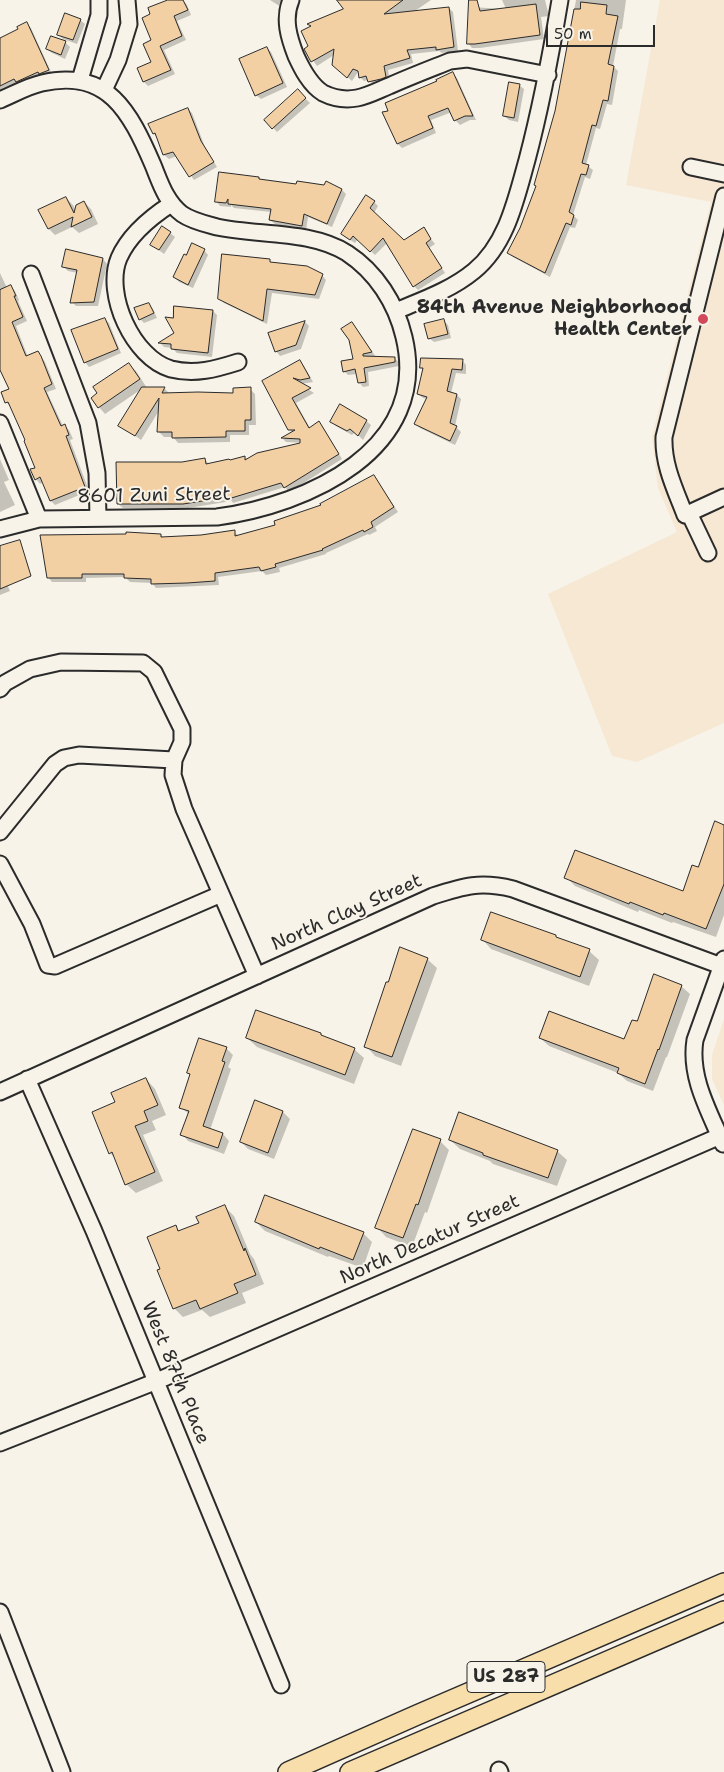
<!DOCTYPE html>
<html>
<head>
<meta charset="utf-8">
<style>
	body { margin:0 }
	#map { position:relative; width:724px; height:1772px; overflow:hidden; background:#f7f3e8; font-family:"Shantell Sans",sans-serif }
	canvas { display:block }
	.scale { position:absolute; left:546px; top:25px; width:109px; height:22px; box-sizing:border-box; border:2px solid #2b2b2b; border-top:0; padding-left:6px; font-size:15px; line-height:18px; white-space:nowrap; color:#2b2b2b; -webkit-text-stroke:4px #f7f3e8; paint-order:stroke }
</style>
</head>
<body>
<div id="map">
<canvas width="724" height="1772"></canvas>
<div class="scale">50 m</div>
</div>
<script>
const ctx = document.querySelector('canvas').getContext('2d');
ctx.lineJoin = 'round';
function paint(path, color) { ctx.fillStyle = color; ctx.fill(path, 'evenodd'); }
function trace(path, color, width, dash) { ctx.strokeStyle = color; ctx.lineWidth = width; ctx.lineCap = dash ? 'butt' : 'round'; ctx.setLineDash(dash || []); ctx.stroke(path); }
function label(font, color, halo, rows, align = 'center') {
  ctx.font = font + ' "Shantell Sans",sans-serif'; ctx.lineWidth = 4; ctx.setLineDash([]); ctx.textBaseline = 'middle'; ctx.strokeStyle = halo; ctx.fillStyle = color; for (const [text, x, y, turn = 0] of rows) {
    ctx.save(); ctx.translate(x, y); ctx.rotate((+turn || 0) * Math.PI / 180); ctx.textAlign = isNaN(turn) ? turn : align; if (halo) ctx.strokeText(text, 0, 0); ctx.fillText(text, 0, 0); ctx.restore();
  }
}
paint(new Path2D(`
	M660,0H724V723L637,762L612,756L548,594L677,532L658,488L652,437L711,202L626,185Z
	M724,1019V1105L712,1079V1055Z`), '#f6e8d3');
paint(new Path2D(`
	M183,0L187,5L191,15L177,21L186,40L164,50L175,74L148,86L144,82L153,62L152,41Z
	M270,0H286L281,7Z
	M338,0H431L412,13L449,8L453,12L458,51L442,53L439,51L411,54L413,63L388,70L390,82L374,85L369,80L364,81L360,77V73L358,72L352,81L338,69L334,55L317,66L305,49L345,9Z
	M502,0H545L549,16L541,17L544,39L480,48H472L468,43L470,7L506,9Z
	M576,0H626L622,29H620L613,66L618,71L612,105L607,104L600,129L596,128L586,165L593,170L590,179L585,177L573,215L578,220L575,228L570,227L550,277L513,257L509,253L522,228L537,187L556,112Z
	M80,20L85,24L77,44L63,39L59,35Z
	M27,24L31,28L52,74L19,83L0,92V39L20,30Z
	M65,42L70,47L65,59L52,53L47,49Z
	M267,48L271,52L287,87L261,99L256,95Z
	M453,73L457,78L476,120H470L460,125L456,121L452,112L431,120L436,133L402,148L398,144L390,112Z
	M519,85L524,89L518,122L509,120L504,116Z
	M298,91L310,103L277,132L266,120Z
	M188,109L192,113L205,147L217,167L194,180L177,156L169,159L164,155L158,138L154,134L150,125Z
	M259,178L262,181L342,190L346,194L332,227L308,217L306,230L275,224L270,220L271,212L234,208L231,205V207L220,206L216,201Z
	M66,198L73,205L76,211L84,202L91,209L98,224L79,233L72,227L55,235L49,229Z
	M374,202L378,206L374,213L404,241L423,229L435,244L429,248L445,273L418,290L414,286L387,243L375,255L358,239L355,243L347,238L343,234Z
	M170,233L175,237L164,254L152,245Z
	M204,250L208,255L193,288L179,282L174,277Z
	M67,251L103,259L107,264L98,306H76L72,302L78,273L68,271L63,266Z
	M269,261L272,263L322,275L326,280L319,299L272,293L267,324L224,303L219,298Z
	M0,273L7,288L11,287L15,291L19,300L18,301L27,321L16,326L28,357L38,352L45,362L56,389L47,392L63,426H64L69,430L73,439L70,440L89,491L55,505L51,501L43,482L40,484L36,479V468L27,441L11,407L6,402L10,390L0,368Z
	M149,304L153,309L157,318L144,323L140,319Z
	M213,311L217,315L212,357L177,353L172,348L164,347L160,343L175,333L174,319Z
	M104,319L109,323L121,353L89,367L85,362Z
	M443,320L448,325L451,338L434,342L429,338Z
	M305,322L309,326L301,349L280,356L276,351L270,334Z
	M352,323L376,357L394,358L399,362V366L368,372L369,386L363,387L359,382L357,374L348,375L344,371L354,360Z
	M462,360L466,365V374L456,373L451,393L457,395L461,399L455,426L461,432L455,445L420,428L416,424L427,399L423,398L418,394L424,370L422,368Z
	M300,362L304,366L313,382L300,384L314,393L296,403L310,428L319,423L323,427L342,459L289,492L285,487L233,503L232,501L188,508H123L118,504L182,463L205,460L209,464L230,461L245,457L248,460L305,443L286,442L283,439L293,433L289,429L263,382Z
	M129,365L136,371L147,388L165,389L170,394H235L250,389L255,394L256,425H249V435H230V442L178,443L173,437H164L159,432L160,409L141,440L120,425L143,388L105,414L99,407Z
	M366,421L371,425L363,440L355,432L352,435L336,426L332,422Z
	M0,459L9,480L4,482L15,505L0,512Z
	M374,476L398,512L375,527L377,531L369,535L368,534L326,553V554L279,568L280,572L266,575L262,571L218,577L219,585L156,588L152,583L130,582L125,577L86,578V582H52L48,577L161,535L164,538L201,537L234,532L239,536L277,526L322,506Z
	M0,568L10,591L0,595Z
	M724,826V915L716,937L673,922L672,923L639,910L638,912L575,886L566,877L684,893Z
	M555,936L558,939L589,951L599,960L589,986L491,949L482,939Z
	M427,959L437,968L401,1066L375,1056L366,1046Z
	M681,986L690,994L667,1057H666L653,1091L627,1081L618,1073L549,1046L540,1038L625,1041L637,1023Z
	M321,1034L323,1037L354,1049L364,1058L354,1084L257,1047L247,1038Z
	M226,1048L233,1055L228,1067L231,1069L210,1130L223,1134L229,1141L224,1154L188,1141L182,1134L189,1114L180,1107L191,1076L189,1073Z
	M146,1079L155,1089L166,1115L152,1121L156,1130L143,1135L163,1181L136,1193L126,1184L115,1158L110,1153L116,1103Z
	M283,1112L290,1119L274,1159L248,1149L241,1142Z
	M450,1140L557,1151L567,1160L557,1186L493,1164L490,1161L460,1149Z
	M440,1141L449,1150L427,1213L425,1212L412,1247L386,1237L377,1227Z
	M225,1207L234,1216L250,1254L254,1259L264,1284L242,1293L246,1303L210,1317L202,1310L183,1317L174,1308L161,1270L175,1227L180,1231L200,1224Z
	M256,1222L363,1233L372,1242L363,1268L329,1256L328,1257L265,1231Z`), '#0003');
const building = new Path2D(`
	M168,0H183L188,10L174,16L182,36L160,46L171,70L143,82L137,68L151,62L143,44L151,40L142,18L150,14L148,8Z
	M337,0H403L384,14L449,7L454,47L436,50V47L407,50L410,58L384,66L386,77L381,79L368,82L366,76L359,78L358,71L353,69L347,78L332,65L334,49L311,62L304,49L308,46L301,31L311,26L307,24L343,9Z
	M469,0H477L480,11L536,4L540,35L475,44H467Z
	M581,2L607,5L606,14L618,16L608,64L614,66L608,101L603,100L596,126L592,125L582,163L589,165L586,175L581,174L569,212L574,215L571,225L566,223L545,273L507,253L520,228L536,186L534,185L555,111L574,9H580Z
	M65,13L81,19L73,40L57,35Z
	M27,22L49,70L39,74L38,72L16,82L14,79L0,86V38L18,29L17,27Z
	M51,36L66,41L61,55L46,49Z
	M267,47L283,83L255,96L239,59Z
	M453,72L473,116H465L454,121L448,108L428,116L433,128L397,144L382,112L388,111L385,103L437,81L436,80Z
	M509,82L520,84L514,118L503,116Z
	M298,89L306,98L272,129L264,120Z
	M188,108L201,141L214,162L189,177L173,152L163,155L155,133L153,134L148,124Z
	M219,172L259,177V179L296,184L297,181L324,185L326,181L342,189L327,224L304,214L302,226L269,220L271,209L228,204V199L226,203L215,202Z
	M366,195L375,201L370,208L404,240L424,227L431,239L426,243L442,268L413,287L383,238L370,252L353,236L350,240L341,234Z
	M66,197L74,213L76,205L84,201L92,217L71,227L73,217L48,229L38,210Z
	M162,226L171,232L159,250L150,245Z
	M192,243L205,249L188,285L173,277L184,254L186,255Z
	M66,249L103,258L94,302L70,303L77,270L62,267Z
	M222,254L270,259V262L307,266L323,274L315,295L267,289L263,321L218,299Z
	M11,285L16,296H14L23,317L12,322L26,356L38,351L41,356L52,384L44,388L61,426L65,424L69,435L66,436L85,487L50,501L40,477L35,480L30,469L35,468L24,441L25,440L8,402L5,403L1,392L9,389L0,370V290Z
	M149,303L154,313L139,320L134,308Z
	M174,306L213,310L208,353L171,349V344L158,343L174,333L165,317L173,318Z
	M105,318L118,349L84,363L71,330Z
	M444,319L448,334L428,339L424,324Z
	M305,321L296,345L275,352L268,333Z
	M352,322L372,352L363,354V356L395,357V362L364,368L366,382L358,383L355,369L343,372L341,361L353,359L349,340L341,329Z
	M421,358L463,359L462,370L452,369L447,391L457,394L450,423L457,426L450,441L414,424L427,397L417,394L423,368H420Z
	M300,360L310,378L300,380L293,378L311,388L292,398L309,428L319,421L339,454L284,488L281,483L228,499V497L183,504H117L116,462H182L205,458L206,464L229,459L230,460L245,456V460L257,453L300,443V439L281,438L295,430H288L262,381Z
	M129,363L140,379L98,408L91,398L97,393L93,387Z
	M142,387H165L162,393L198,392L233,393V388L251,387V420H245V431H226V437L172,438V432H157L159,398L135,436L118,426Z
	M340,404L367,420L358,436L350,429L347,431L330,422Z
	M374,475L394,507L371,522L373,527L364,532L363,530L322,549L323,550L275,564L276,567L261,571L259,567L215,573V581L187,583L151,584V579L124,578V574H82V578H47L40,535L126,534V532L161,534V537L201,535L235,530V536L275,525L274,521L321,505L320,504Z
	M20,540L31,576L0,589V546Z
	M715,821L724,825V884L706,929L664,913L663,915L630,902L629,904L564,878L575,850L683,891L692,865L698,867Z
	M491,912L556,935V937L590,949L580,977L481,940Z
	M400,947L428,958L392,1057L364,1047L386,982H388Z
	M654,974L682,985L659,1050L658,1049L645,1084L617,1073L619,1068L539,1038L549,1011L624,1039L632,1020L637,1021Z
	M256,1010L321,1033V1035L355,1048L345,1075L246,1038Z
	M199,1038L227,1047L222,1061L225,1062L203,1126L223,1133L218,1148L180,1135L189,1111L179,1108L190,1074L187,1073Z
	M146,1078L158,1105L144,1111L148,1121L135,1126L155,1172L125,1185L112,1152L109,1154L92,1112L115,1102L111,1093Z
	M255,1100L283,1111L268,1153L240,1142Z
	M459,1112L558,1150L548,1178L483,1155V1153L449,1140Z
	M413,1129L441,1139L418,1205L416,1204L403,1238L375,1228Z
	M265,1195L364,1232L353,1260L320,1247L319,1249L255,1222Z
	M225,1205L244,1251L245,1248L256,1275L234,1284L238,1293L200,1309L196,1300L173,1309L157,1270L160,1269L147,1237L176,1225L178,1231L199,1223L196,1217Z`);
paint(building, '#f2d0a3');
trace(building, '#2b2b2b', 1);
const minor = new Path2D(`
	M291,0C283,19 289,38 296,56C302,69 310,85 323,93C333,98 346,100 357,98C368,96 379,90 389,86C409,77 430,69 450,61L467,59L548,75
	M80,80L99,15V0
	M104,90L118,60L129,24L127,0
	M0,100C14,94 28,86 42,83C108,68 130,112 153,165C160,182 166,202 182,214C192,221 206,224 217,227C259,236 310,230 347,253C376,272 396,303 404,337C431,450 307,505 217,517L39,519L0,529
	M691,167L724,174
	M724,196L664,437C663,465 675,489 685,515L724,497
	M171,204C151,217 129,235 119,258C104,294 133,358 171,369C195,375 216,369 238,362
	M31,274L88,423L97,473L98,518
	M396,311C422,300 451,290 474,271C507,244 516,199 527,160C541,107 551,54 560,0
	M0,423L39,519
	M689,513L708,553
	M0,689L5,683L30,669L61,662L143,663L154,672L182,729V742L174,760
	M0,832L55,764L64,758L79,755L174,760L173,775L184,809L257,976
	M0,864L32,924L48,965L55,966L221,894
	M27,1079L94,1231L281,1685
	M0,1092L433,896C464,886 480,881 513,889L724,967
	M723,1144C709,1111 689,1077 695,1040L724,959
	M0,1443L157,1381L720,1136
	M0,1612L62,1772
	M499,1770L500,1772`);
const major = new Path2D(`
	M288,1772L417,1715L724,1583
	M350,1772L724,1611`);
trace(minor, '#2b2b2b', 19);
trace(major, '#2b2b2b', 22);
trace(minor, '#f7f3e8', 15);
trace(major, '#f8deab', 19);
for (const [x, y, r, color] of [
	[703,319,6,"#d1495b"]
]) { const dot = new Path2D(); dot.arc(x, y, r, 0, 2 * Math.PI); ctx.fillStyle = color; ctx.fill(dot); trace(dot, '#f7f3e8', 2); }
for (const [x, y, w] of [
	[506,1677,78]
]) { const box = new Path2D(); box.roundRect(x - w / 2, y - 15.5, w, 31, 4); ctx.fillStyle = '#f7f3e8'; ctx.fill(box); trace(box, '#2b2b2b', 1); }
label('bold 18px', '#2b2b2b', null, [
	["US 287",506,1677]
]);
label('bold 19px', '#2b2b2b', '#f7f3e8', [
	["84th Avenue Neighborhood",692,308],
	["Health Center",692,330]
], 'right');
label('19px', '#2b2b2b', '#f7f3e8', [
	["8601 Zuni Street",154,496,-1],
	["North Clay Street",347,913,-24],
	["North Decatur Street",430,1240,-24],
	["West 87th Place",175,1373,68]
]);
</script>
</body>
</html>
